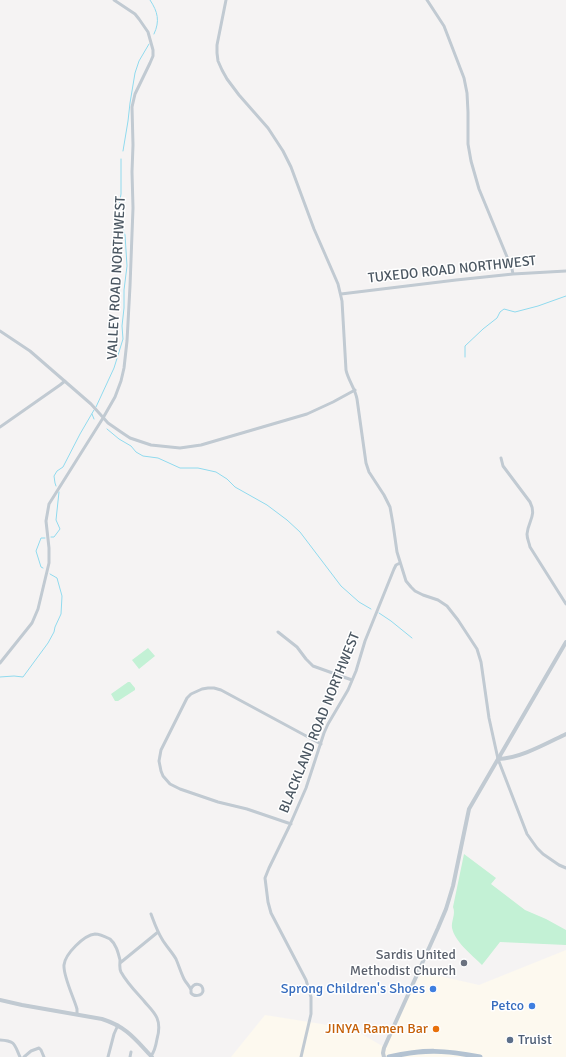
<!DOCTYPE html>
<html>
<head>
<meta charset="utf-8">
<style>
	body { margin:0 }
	canvas { display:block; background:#f5f3f3 }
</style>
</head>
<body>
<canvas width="566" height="1057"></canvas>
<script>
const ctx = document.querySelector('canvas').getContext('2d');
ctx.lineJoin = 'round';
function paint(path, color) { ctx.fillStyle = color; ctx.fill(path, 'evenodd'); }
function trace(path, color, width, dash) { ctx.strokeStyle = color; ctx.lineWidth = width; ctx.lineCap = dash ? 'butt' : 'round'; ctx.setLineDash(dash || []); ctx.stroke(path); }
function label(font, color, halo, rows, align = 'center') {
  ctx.font = font + ' Signika,sans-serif'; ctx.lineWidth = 3; ctx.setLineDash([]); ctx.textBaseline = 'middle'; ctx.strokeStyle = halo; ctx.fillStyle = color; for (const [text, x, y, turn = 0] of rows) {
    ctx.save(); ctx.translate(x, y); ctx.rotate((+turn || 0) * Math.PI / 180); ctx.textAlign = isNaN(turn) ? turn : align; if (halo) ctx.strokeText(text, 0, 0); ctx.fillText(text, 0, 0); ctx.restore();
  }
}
paint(new Path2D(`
	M566,950V1057H231L265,1015L353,1029L384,1047L396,1021L422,972L479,985Z`), '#fdf9ef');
paint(new Path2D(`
	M148,648L155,656L139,669L132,660Z
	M128,682H130L135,688V690L118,701H115L111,694Z
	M464,854L496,878L491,884L525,910L546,919L566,930V945L500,942L482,965C472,955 455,942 452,928C451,921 456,914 453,907Z`), '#c3f1d5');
trace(new Path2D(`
	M150,0C158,12 160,21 154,34
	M123,151L128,121L130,103L135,73L139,61L149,44
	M465,357V346L483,329L497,318L500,312L504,309L515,312L538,306L566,296
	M96,407L114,368L123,339L122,326L124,308V290L127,266L125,235L118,212L121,194V159
	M92,414L94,419
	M107,429L119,439L131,446L136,452L143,456L158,458L180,468H198L216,472L227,479L235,487L267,505L287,520L300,532L341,586L359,602L371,609
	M56,486L55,483L54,476L57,471L63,467L80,434L94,410
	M51,537H54L60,529L56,520L59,492
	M43,568L41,567L36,551L41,538H45
	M379,613L391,621L412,638
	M0,677L14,676L23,677L48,643L54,632L55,627L61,614L62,596L57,578L50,574`), '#90daee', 1);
trace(new Path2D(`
	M226,0L217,45V53L218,61L222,70L227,79L239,95L268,128L283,151L291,167L314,229L338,284L342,301L346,370C348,380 355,388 357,399L366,463L369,472L384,495L390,507L393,524L397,552L406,581L411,587L415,591L423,595L438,600L447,606L458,620L477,649L481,662L489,718L498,759L527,834L537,848L543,854L559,865L566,868
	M427,0L444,26L464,78L467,93L468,112V144L471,161L479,189L512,269L513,274
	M341,294L456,280L513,274L566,271
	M0,331L30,351L91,404L108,423L121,432L130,438L151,445L180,448L201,445L307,414L333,402L355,390
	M0,427L60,385L65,381
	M501,458L503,466L530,502C537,516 528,521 527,534C527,539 529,542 530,547L566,604
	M278,632L297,647L306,659L313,666L352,680
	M0,663L32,623L38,609L49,563V548L46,521L49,504L103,418L115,397L121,381L124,368L127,341L130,286L133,208L132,172L133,145L132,107L135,94L150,63L153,56V50L148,32L139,19L135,14L114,0
	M291,824L247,809L218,802L180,789L170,784L163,776L161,771L159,761L161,750L187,698L191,694L202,689L208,688H214L221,690L321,744
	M151,914C154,922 157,931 162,939C166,946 172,952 176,959C179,966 181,973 184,979C186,983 190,986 191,990C191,990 191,992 191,993C194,997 202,996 203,991C203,983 194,982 191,989
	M120,963L158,932
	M77,1014V1009C74,998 63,976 64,965C65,954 84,935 95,934C99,934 106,937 110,939C116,944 118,952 120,960C120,965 119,968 121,972C127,983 136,992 144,1001C148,1006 154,1011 157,1018C160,1025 159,1032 157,1039C156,1045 155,1051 151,1056
	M0,1040C16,1041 14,1044 20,1057
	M24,1057L31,1051L39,1048L41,1050L44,1057
	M108,1057L114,1034L118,1025
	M130,1057L131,1052
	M301,1057L311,1014V997L306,980L271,913L268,902L265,878L269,868L289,827L306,788L324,733L328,724L348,690L356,671L365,641L394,569L396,565L400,563`), '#c1cad2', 3);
trace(new Path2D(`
	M498,759C519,759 547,743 566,734
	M0,1000L22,1005L102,1019C127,1027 135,1039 152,1057
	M384,1057L383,1053L384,1048L438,928L446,909L453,886L469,809L566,642`), '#c1cad2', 4);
trace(new Path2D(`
	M389,1057C424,1049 445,1050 480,1057`), '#b3c2d1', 5);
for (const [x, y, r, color] of [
	[464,963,4,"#6b7280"],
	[433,989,4,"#3f7fe0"],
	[532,1006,4,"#3f7fe0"],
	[436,1029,4,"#e8710a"],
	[510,1040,4,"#5c6f8a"]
]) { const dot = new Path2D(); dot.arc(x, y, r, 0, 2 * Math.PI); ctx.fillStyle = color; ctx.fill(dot); trace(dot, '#fff', 1.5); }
label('14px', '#4a5661', '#fff', [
	["TUXEDO ROAD NORTHWEST",452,270,-6],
	["VALLEY ROAD NORTHWEST",117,278,-87],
	["BLACKLAND ROAD NORTHWEST",320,723,-68]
]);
label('14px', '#5b616d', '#fff', [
	["Sardis United",456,955],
	["Methodist Church",456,971]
], 'right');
label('14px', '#366cbe', '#fff', [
	["Sprong Children's Shoes",425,989],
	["Petco",524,1006]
], 'right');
label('14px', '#c56008', '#fff', [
	["JINYA Ramen Bar",428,1029]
], 'right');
label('14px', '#4e5e75', '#fff', [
	["Truist",518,1040]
], 'left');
</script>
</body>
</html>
